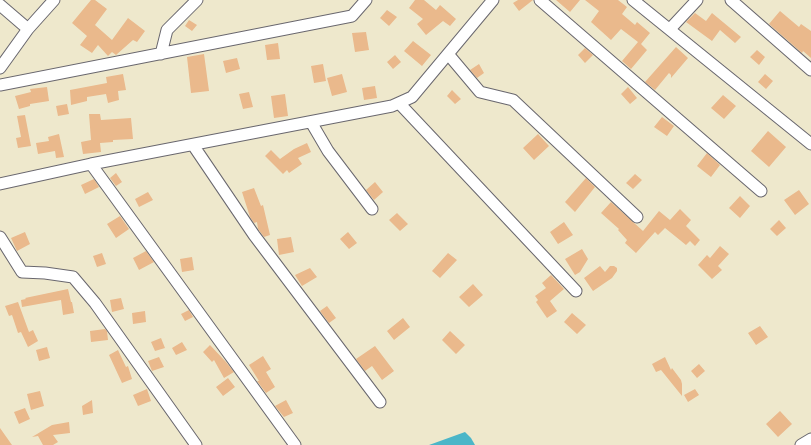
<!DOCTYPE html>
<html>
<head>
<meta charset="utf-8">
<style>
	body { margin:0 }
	canvas { display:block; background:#eee8cc }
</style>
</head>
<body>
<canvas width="811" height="445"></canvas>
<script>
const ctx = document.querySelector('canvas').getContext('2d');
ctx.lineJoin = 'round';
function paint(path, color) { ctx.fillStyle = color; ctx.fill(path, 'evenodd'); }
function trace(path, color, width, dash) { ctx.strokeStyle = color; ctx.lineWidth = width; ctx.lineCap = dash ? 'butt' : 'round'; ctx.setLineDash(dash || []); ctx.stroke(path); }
paint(new Path2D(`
	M465,432L471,438L475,445H429Z`), '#4bb6c8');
paint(new Path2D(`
	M91,0H95L107,9L95,25L112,40L128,18L145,31L137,42L133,40L116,55L112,52L108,56L98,45L92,53L80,45L87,36L72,23Z
	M415,0H424L436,10L440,5L456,19L450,26L443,21L426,35L417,24L423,19L409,8Z
	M518,0H533L519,11L513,3Z
	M556,0H580L570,12Z
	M585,0H618L627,7L622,14L635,25L637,22L650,33L641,44L647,50L631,69L622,61L638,42L621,29L611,40L591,22L599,11Z
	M387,10L397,17L389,26L380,18Z
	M780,11L799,27L801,24L811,31V58L803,51L802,53L769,24Z
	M695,13L706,21L712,13L741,37L735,43L720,30L712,41L686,22Z
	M189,20L197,25L192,31L185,26Z
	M366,32L369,50L355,52L352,33Z
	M413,41L431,55L422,66L404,51Z
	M278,43L280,59L267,60L265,45Z
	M676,47L688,58L671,78V75L669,73L655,90L645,82Z
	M585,48L593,55L585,63L578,55Z
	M757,50L765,57L759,65L750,57Z
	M204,54L209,91L191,93L187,57Z
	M395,55L401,62L393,69L387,62Z
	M237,58L240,69L226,73L223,61Z
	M323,64L326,81L314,83L311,66Z
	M479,64L484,73L477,78L470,70Z
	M123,74L126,90L118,91L119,100L108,103L106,94L87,97V101L71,105L70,90L107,83L106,77Z
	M342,74L347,92L332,96L327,78Z
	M765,74L773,81L766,89L758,82Z
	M375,86L377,98L364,100L362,88Z
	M47,87L49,101L30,104V106L19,109L15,96L31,92L30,89Z
	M628,87L637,98L630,104L621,94Z
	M452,90L461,99L455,104L447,96Z
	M249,92L253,107L243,109L239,94Z
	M285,94L288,116L274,118L271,96Z
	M723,95L736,106L724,119L711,108Z
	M67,104L69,114L58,116L56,106Z
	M89,114H100L101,120L131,118L133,139L113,140V142L100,143L101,152L83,154L81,142L91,140Z
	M25,115L31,146L18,148L16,138L21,137L17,116Z
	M662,117L674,126L667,136L654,127Z
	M768,131L786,147L769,167L751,151Z
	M59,134L64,157L56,158L55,151L38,154L36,143L49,141L48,137Z
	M538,134L549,146L534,160L523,148Z
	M307,143L311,152L298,158L302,164L289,173L287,170L283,174L265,156L271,150L280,159L294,149Z
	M707,153L720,165L711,177L697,166Z
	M116,173L122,182L116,186L110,178Z
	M635,174L642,180L633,189L626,183Z
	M586,178L595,187L575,212L565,202Z
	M94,179L99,187L85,194L81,185Z
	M375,182L383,192L374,200L366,190Z
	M254,188L261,206L263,205L270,235L264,237L258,229L257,222L254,223L250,217L242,192Z
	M799,190L809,204L795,215L784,200Z
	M148,192L153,200L139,207L135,199Z
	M740,196L750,206L740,218L729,208Z
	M611,202L643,231L659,211L670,220L680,209L691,220L686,226L700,240L695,246L690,241L686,245L665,228L658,235L655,232L636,253L625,243L627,240L618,230L619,229L601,213Z
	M397,213L408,224L400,231L389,220Z
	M120,216L129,229L116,238L107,224Z
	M779,220L786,228L777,236L770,229Z
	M564,222L573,235L558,244L550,232Z
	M25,232L30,244L17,251L11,238Z
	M348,232L357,243L349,249L340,239Z
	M291,237L294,252L279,255L277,239Z
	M720,246L729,254L718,266L722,270L712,279L698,265L707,255L710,258Z
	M582,249L588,259L580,272L575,275L565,259Z
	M146,251L154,262L139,270L133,258Z
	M102,253L106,264L97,267L93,256Z
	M448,253L457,260L440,278L432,271Z
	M192,257L194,270L182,272L180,259Z
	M600,266L605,272L610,266H614L617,268V271L612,278L593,291L584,278Z
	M310,268L317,277L302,286L295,275Z
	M551,275L564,289L550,301L557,311L547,318L536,302L538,300L535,296L546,288L542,283Z
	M473,284L483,295L469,307L459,297Z
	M68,289L71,302H72L74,313L63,315L61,300L22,307L21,300L26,299L25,298Z
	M121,298L124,309L112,312L110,300Z
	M18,302L29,332L33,330L38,341L28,347L21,332L18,333L12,315L9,316L5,306Z
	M327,306L336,318L329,323L320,311Z
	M189,310L193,317L185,321L181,314Z
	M145,311L146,322L133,324L132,313Z
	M572,313L586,325L577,334L564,322Z
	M403,318L410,327L394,340L387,331Z
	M760,326L768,337L756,345L748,333Z
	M105,329L107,331L108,340L91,342L90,331Z
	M450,331L465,345L456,354L442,340Z
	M161,338L165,348L155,351L151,342Z
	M182,342L187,350L176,355L172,348Z
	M210,345L226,362L234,372L224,378L214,360L212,362L203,352Z
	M375,346L394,371L382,380L372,366L365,371L356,359Z
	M47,347L50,358L39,361L36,350Z
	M118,350L126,367L128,366L132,379L122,383L109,355Z
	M263,356L271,369L266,372L275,387L266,393L257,381H259L249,365Z
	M159,357L164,367L152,371L148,361Z
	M665,357L671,370L672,368L681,380L682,384V396L661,370L656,372L652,364Z
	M699,364L705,371L697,378L691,371Z
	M228,378L235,387L223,396L216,387Z
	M147,389L151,401L138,406L133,395Z
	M695,389L699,395L688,402L684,395Z
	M40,391L44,406L31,410L27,394Z
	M92,400L93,413L83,415L82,406Z
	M286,400L293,413L284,417L275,406Z
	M25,408L30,419L19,424L14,412Z
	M780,411L792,424L778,437L766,424Z
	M69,422L70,433L53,435L58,442L53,445H43L38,436L32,437L52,425Z
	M0,428L12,445H0Z`), '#eab98c');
const minor = new Path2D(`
	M540,0L761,191
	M633,0L811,144
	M731,0L811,70
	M0,5L28,29
	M670,29L697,0
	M161,54L167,30L197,0
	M448,54L480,92L513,100L637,217
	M0,68L28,29L54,0
	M0,85L352,16L366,0
	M399,103L576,291
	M311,122L328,151L372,209
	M193,145L254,235L380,402
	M91,164L295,445
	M0,184L91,164L392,106L412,97L493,0
	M0,237L22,272L45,273L73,277L95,303L196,445
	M801,445L811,439`);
trace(minor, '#69676e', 13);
trace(minor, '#fff', 11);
</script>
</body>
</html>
